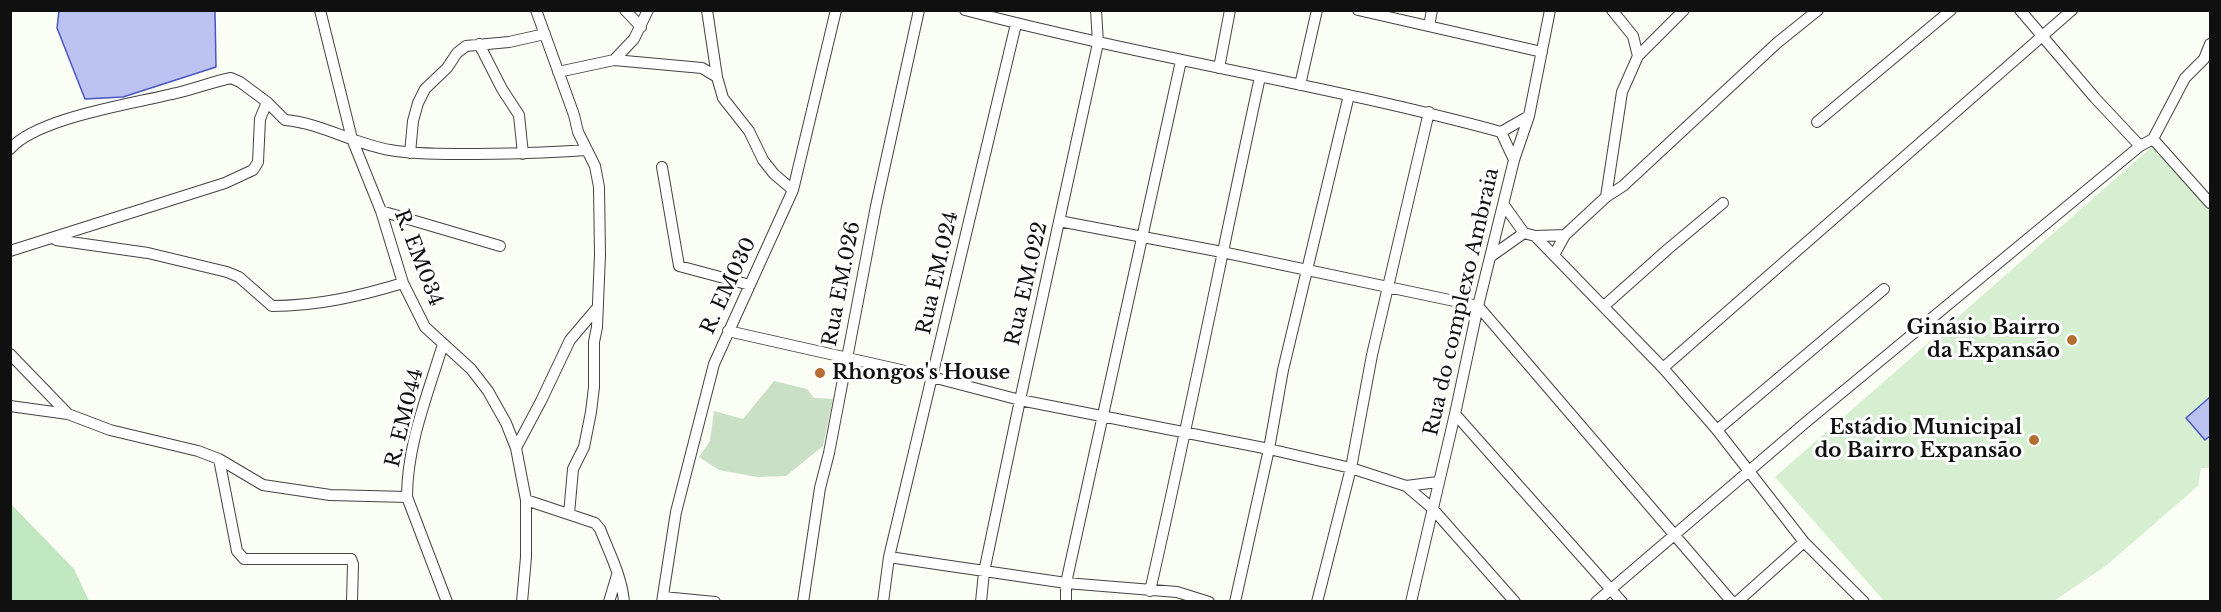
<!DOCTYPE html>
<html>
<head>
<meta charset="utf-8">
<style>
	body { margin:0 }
	#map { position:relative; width:2221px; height:612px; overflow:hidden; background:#fbfef4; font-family:"Libre Baskerville",serif }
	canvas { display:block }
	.frame { position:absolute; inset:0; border:12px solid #101010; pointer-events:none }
</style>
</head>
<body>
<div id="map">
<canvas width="2221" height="612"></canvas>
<div class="frame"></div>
</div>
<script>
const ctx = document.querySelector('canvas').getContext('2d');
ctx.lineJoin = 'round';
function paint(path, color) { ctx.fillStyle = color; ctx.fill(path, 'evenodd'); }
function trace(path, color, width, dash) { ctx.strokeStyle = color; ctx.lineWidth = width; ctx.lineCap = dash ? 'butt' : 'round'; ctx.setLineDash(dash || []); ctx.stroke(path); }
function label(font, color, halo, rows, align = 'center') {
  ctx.font = font + ' "Libre Baskerville",serif'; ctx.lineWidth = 6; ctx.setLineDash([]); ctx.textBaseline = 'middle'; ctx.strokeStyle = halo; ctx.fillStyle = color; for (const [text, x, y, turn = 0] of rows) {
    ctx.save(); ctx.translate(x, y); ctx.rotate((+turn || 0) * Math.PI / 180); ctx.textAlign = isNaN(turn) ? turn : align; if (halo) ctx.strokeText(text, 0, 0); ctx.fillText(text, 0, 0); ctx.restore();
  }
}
paint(new Path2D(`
	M10,503L74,569L89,601H11Z`), '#c0e7bf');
paint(new Path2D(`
	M774,381L807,389L814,398L833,399L823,446L786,476L757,477L719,470L699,457L710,441L714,411L743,419Z`), '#cae0c5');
paint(new Path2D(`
	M2153,146L2210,211V468H2201L2198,486L2107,565L2054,601H1884L1775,477Z`), '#d5efd0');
const water = new Path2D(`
	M59,11H215L216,67L123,97L85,99L57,28Z
	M2210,397V436L2205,440L2186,418Z`);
paint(water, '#bcc3f2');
trace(water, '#4956c3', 1.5);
const minor = new Path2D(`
	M320,10L352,139L381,211L403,283L425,327L471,369L488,391L506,423L516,448L526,500V557L522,602
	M536,10L574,115L578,132L595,166L599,187L600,255L597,327L594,342V387L591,412L584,447L573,469L569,514
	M625,10L641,27
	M965,10C1143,57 1324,84 1501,132L1529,116
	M1358,10L1542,52
	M1612,10L1633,36L1638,56
	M2020,10L2095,98L2140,146
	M1429,26L1432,10
	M479,44L502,89L519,115L523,154
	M614,60L634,39L648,10
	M1219,68L1230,10
	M558,72L614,60L702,68L717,77
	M1300,85L1317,10
	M1817,122L1951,10
	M1501,132L1514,160
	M2153,139L2210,203
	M10,149C37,118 131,104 172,94C192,90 211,82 231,78L240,82L267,102
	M410,153L413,121L418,103L425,89L447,68L457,53L466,46L509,42L545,34
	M662,167L679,266L750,285
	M793,190L836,10
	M1606,197L1622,92L1638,56L1684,10
	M1504,205L1524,233L1535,236L1565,235
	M381,211L500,246
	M1059,221L1222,252L1478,306L1732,602
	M1535,236L1663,368L1717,430L1804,542L1864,602
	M56,240L148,253L227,272L239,277L272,306C318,306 360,296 403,283
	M10,251L225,183L253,170L258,162L260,119L267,102L285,120C321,123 354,144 390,150C412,154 436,154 458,154C501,154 544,153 586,150
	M1554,255L1565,235L1606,197L1623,186L1777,43L1818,10
	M1490,257L1524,233
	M1604,306L1668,249L1723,203
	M728,331L932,377L1020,400L1269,449L1351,468L1406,486L1432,508L1515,602
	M443,344C428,394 407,444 407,497L447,602
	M10,354L68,414L110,430L198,451L219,459L263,485L330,495L407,497
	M1663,368L2072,10
	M10,406L68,414
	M1455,414L1622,602
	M1717,430L1884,289
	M516,448L541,401L570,340L598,307
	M219,459L237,551L244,559H351L353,564L352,602
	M1406,486L1438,482
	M526,500L595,523L600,529C609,552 622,577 624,602
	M889,557L1066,583L1177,592L1209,602
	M1150,591C1189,420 1223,248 1260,77
	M663,597L715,602
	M609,602L617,575
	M662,602L676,512L714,364L793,190L774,174L763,160L749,131L723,98L717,77L707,10
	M803,602L820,488L829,453L876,206L919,10
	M883,602L889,557L1016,24
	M981,602L984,572L1020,400L1098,43L1096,10
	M1066,602V583L1181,61
	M1235,602L1269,449L1283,370L1349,95
	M1317,602L1351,468L1372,355L1429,112
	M1411,602L1455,414L1478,306L1514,160L1529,116L1550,10
	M1596,602L1805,423L2140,146L2153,139L2185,78L2204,59L2210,44
	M1737,602L1804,542`);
trace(minor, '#434343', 12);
trace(minor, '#fff', 10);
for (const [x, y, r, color] of [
	[2072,340,6,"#b66d32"],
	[820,373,6,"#b66d32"],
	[2034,440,6,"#b66d32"]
]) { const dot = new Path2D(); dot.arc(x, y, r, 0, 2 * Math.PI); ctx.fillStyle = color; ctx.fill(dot); trace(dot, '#fff', 2); }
label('20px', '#101010', '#fff', [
	["R. EM034",418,258,69],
	["Rua EM.024",938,273,-77],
	["Rua EM.026",842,284,-79],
	["Rua EM.022",1027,284,-77],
	["R. EM030",729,286,-65],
	["Rua do complexo Ambraia",1462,302,-77],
	["R. EM044",405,418,-76]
]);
label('bold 20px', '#101010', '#fff', [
	["Ginásio Bairro",2060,328],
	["da Expansão",2060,351],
	["Rhongos's House",832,373,"left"],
	["Estádio Municipal",2022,428],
	["do Bairro Expansão",2022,451]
], 'right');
</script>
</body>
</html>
